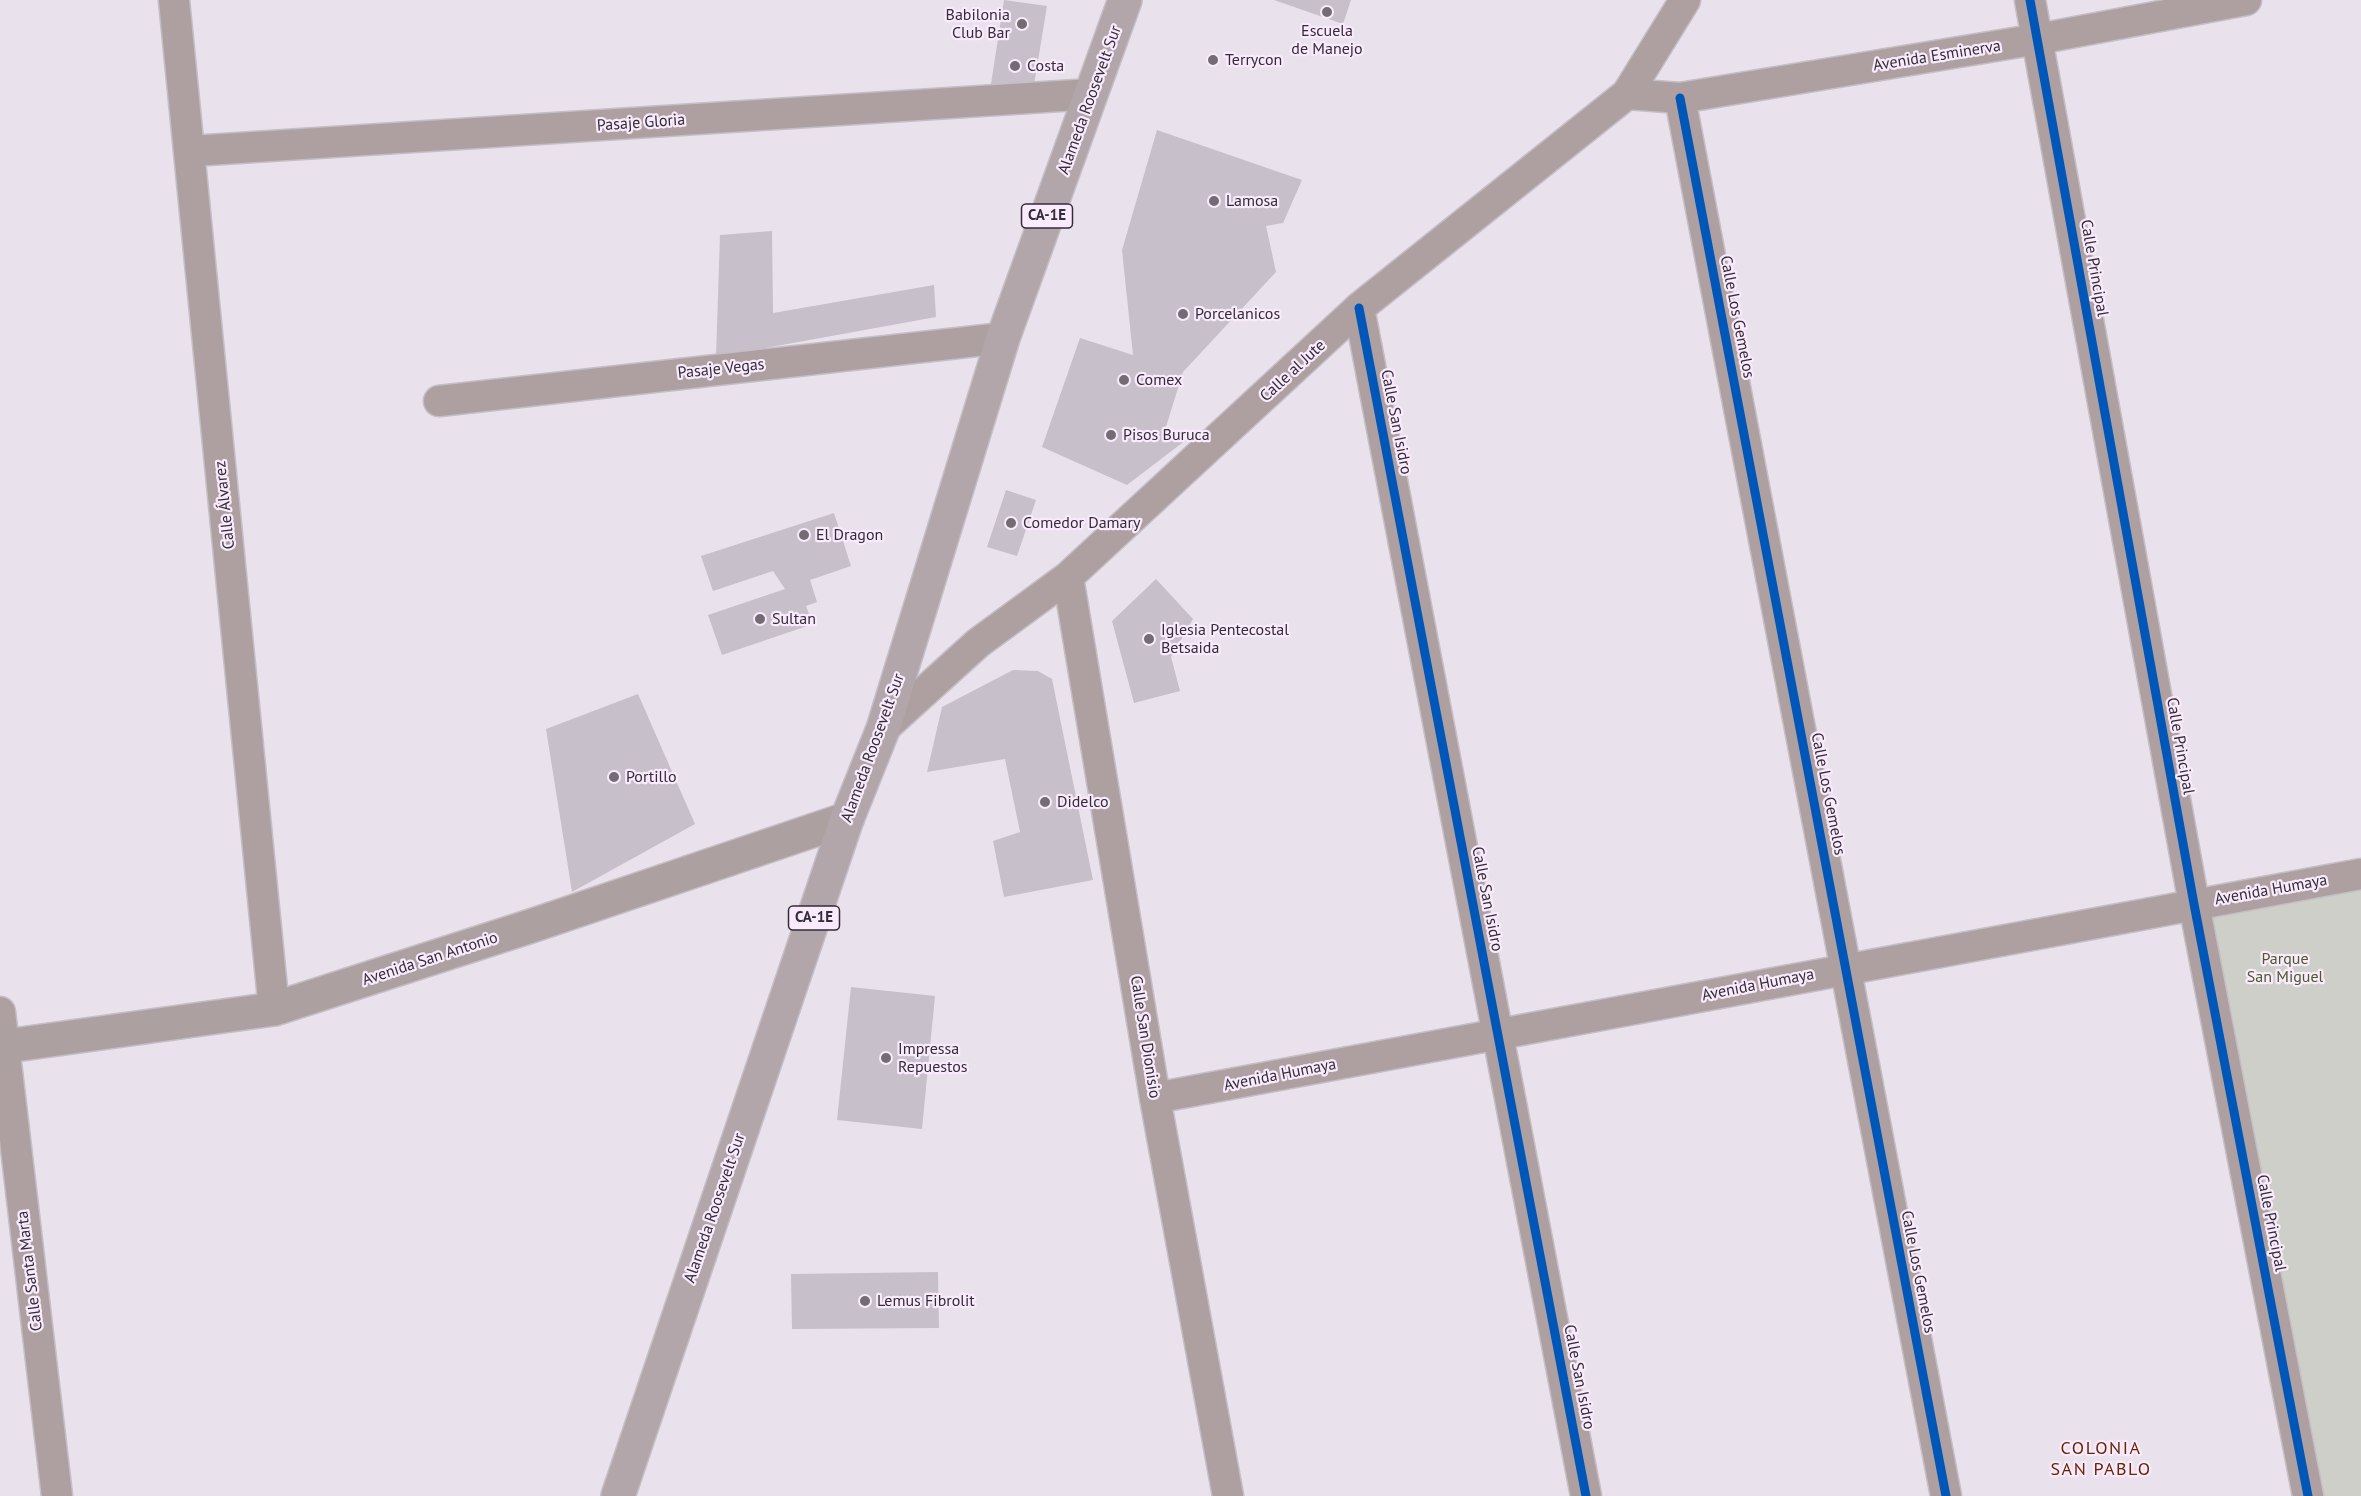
<!DOCTYPE html>
<html>
<head>
<meta charset="utf-8">
<style>
	body { margin:0 }
	canvas { display:block; background:#e9e1ec }
</style>
</head>
<body>
<canvas width="2361" height="1496"></canvas>
<script>
const ctx = document.querySelector('canvas').getContext('2d');
ctx.lineJoin = 'round';
function paint(path, color) { ctx.fillStyle = color; ctx.fill(path, 'evenodd'); }
function trace(path, color, width, dash) { ctx.strokeStyle = color; ctx.lineWidth = width; ctx.lineCap = dash ? 'butt' : 'round'; ctx.setLineDash(dash || []); ctx.stroke(path); }
function label(font, color, halo, rows, align = 'center') {
  ctx.font = font + ' "PT Sans",sans-serif'; ctx.lineWidth = 4.5; ctx.setLineDash([]); ctx.textBaseline = 'middle'; ctx.strokeStyle = halo; ctx.fillStyle = color; for (const [text, x, y, turn = 0] of rows) {
    ctx.save(); ctx.translate(x, y); ctx.rotate((+turn || 0) * Math.PI / 180); ctx.textAlign = isNaN(turn) ? turn : align; if (halo) ctx.strokeText(text, 0, 0); ctx.fillText(text, 0, 0); ctx.restore();
  }
}
paint(new Path2D(`
	M2361,880V1496H2308L2194,904Z`), '#cfcfc9');
paint(new Path2D(`
	M1004,0L1047,6L1033,91L991,84Z
	M1274,0H1351L1343,24Z
	M1157,130L1302,180L1283,223L1266,226L1276,272L1183,372L1165,430L1186,440L1127,485L1042,447L1080,338L1133,355L1122,250Z
	M772,231L773,313L934,285L936,317L716,357L720,235Z
	M1006,490L1036,500L1017,556L987,547Z
	M834,513L851,566L810,580L817,602L806,606L813,624L722,655L708,615L785,589L773,571L713,591L701,556Z
	M1156,579L1193,619L1171,657L1180,691L1134,703L1112,621Z
	M1013,670L1038,671L1052,679L1093,880L1004,897L993,841L1020,832L1005,759L927,772L942,707Z
	M638,694L695,824L572,892L546,729Z
	M851,987L935,996L922,1129L837,1120Z
	M938,1272L939,1328L792,1329L791,1274Z`), '#c7c0ca');
const street = new Path2D(`
	M174,0L274,1009
	M2030,0L2194,904L2308,1496
	M1627,94L1680,98L2038,39L2246,0
	M1680,98L1946,1496
	M191,151L1092,94
	M1359,308L1586,1496
	M439,401L1003,338
	M1068,577L1155,1098L1228,1496
	M883,729L978,643L1068,577L1359,308L1627,94L1685,0
	M0,1012L57,1496
	M1155,1098L2361,874`);
const secondary = new Path2D(`
	M0,1047L274,1009L531,926L847,819`);
const highway = new Path2D(`
	M618,1496L847,819L883,729L1003,338L1125,0`);
trace(street, '#c4bec6', 33);
trace(secondary, '#c4bec6', 36);
trace(highway, '#c4bec6', 36);
trace(street, '#aea0a0', 30);
trace(secondary, '#ada0a1', 33);
trace(highway, '#b3a6ab', 33);
trace(new Path2D(`
	M2030,0L2194,904L2308,1496
	M1680,98L1946,1496
	M1359,308L1586,1496`), '#0057b8', 9);
for (const [x, y, r, color] of [
	[1327,12,6,"#736c74"],
	[1022,24,6,"#736c74"],
	[1213,60,6,"#736c74"],
	[1015,66,6,"#736c74"],
	[1214,201,6,"#736c74"],
	[1183,314,6,"#736c74"],
	[1124,380,6,"#736c74"],
	[1111,435,6,"#736c74"],
	[1011,523,6,"#736c74"],
	[804,535,6,"#736c74"],
	[760,619,6,"#736c74"],
	[1149,639,6,"#736c74"],
	[614,777,6,"#736c74"],
	[1045,802,6,"#736c74"],
	[886,1058,6,"#736c74"],
	[865,1301,6,"#736c74"]
]) { const dot = new Path2D(); dot.arc(x, y, r, 0, 2 * Math.PI); ctx.fillStyle = color; ctx.fill(dot); trace(dot, '#f9eafd', 2); }
for (const [x, y, w] of [
	[1047,216,51],
	[814,918,51]
]) { const box = new Path2D(); box.roundRect(x - w / 2, y - 12, w, 24, 4.5); ctx.fillStyle = '#f9eafd'; ctx.fill(box); trace(box, '#332d34', 1.5); }
label('bold 15px', '#332d34', null, [
	["CA-1E",1047,216],
	["CA-1E",814,918]
]);
label('16px', '#332d34', '#f9eafd', [
	["Babilonia",1010,15,"right"],
	["Club Bar",1010,33,"right"],
	["Escuela",1327,31,"center"],
	["de Manejo",1327,49,"center"],
	["Terrycon",1225,60],
	["Costa",1027,66],
	["Lamosa",1226,201],
	["Porcelanicos",1195,314],
	["Comex",1136,380],
	["Pisos Buruca",1123,435],
	["Comedor Damary",1023,523],
	["El Dragon",816,535],
	["Sultan",772,619],
	["Iglesia Pentecostal",1161,630],
	["Betsaida",1161,648],
	["Portillo",626,777],
	["Didelco",1057,802],
	["Impressa",898,1049],
	["Repuestos",898,1067],
	["Lemus Fibrolit",877,1301]
], 'left');
label('16px', '#332d34', '#f9eafd', [
	["Avenida Esminerva",1937,56,-9],
	["Alameda Roosevelt Sur",1090,100,-70],
	["Pasaje Gloria",641,123,-4],
	["Calle Principal",2094,268,80],
	["Calle Los Gemelos",1737,317,79],
	["Pasaje Vegas",721,369,-6],
	["Calle al Jute",1293,371,-43],
	["Calle San Isidro",1396,422,79],
	["Calle Álvarez",225,505,-96],
	["Calle Principal",2180,746,80],
	["Alameda Roosevelt Sur",873,748,-70],
	["Calle Los Gemelos",1828,794,79],
	["Avenida Humaya",2271,890,-10],
	["Calle San Isidro",1487,899,79],
	["Avenida San Antonio",430,959,-18],
	["Avenida Humaya",1758,985,-11],
	["Calle San Dionisio",1145,1037,81],
	["Avenida Humaya",1280,1075,-11],
	["Alameda Roosevelt Sur",715,1208,-71],
	["Calle Principal",2271,1223,79],
	["Calle Santa Marta",30,1271,-97],
	["Calle Los Gemelos",1918,1272,79],
	["Calle San Isidro",1579,1377,79]
]);
label('16px', '#4a5b28', '#f9eafd', [
	["Parque",2285,959],
	["San Miguel",2285,977]
]);
ctx.letterSpacing = '1.5px';
label('18px', '#642700', '#f9eafd', [
	["COLONIA",2101,1449],
	["SAN PABLO",2101,1470]
]);
ctx.letterSpacing = '0px';
</script>
</body>
</html>
